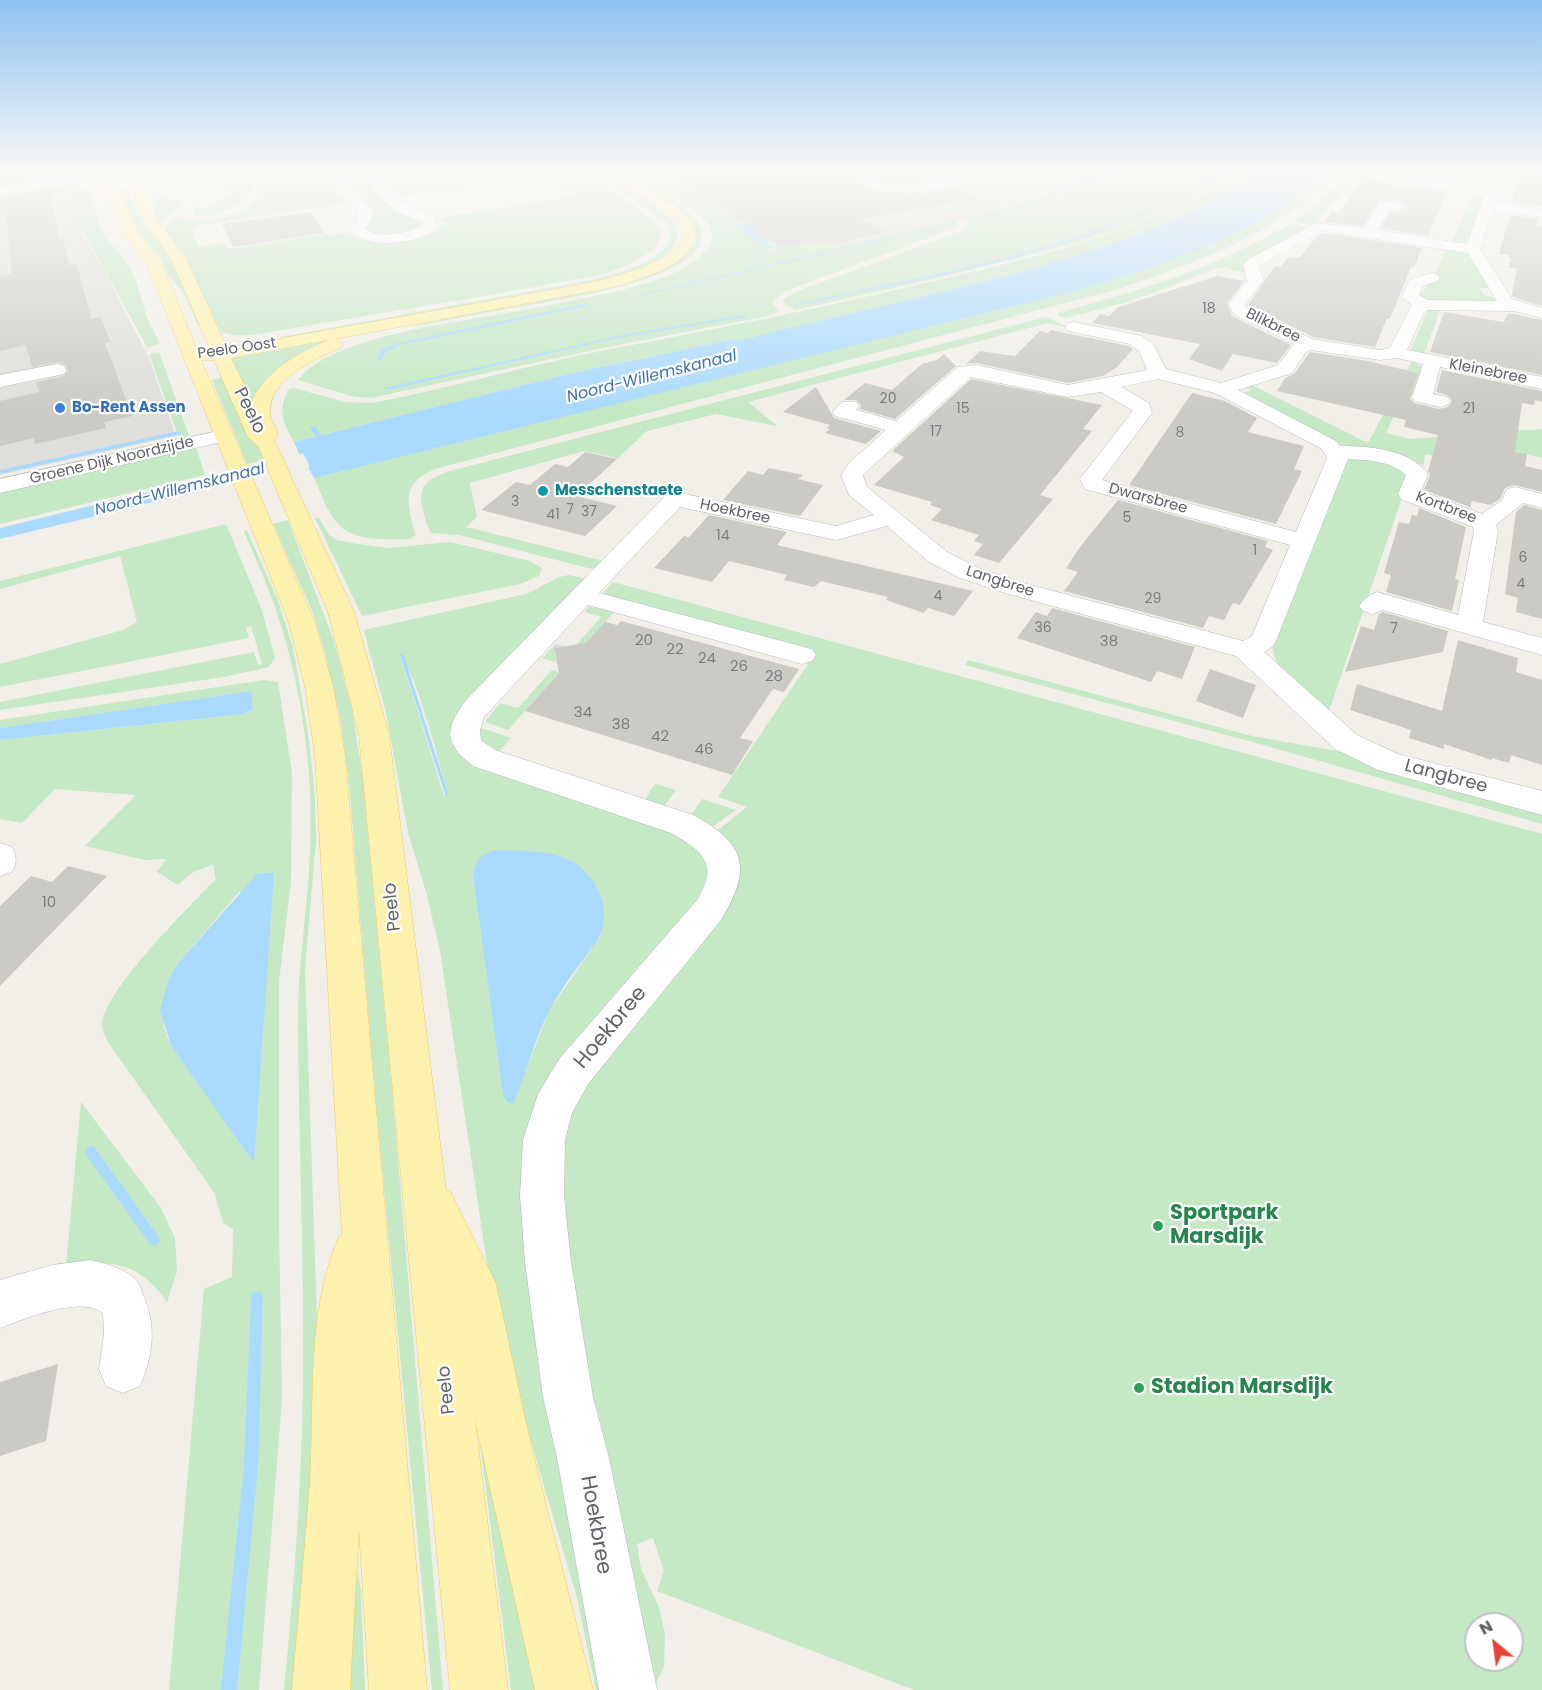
<!DOCTYPE html>
<html>
<head>
<meta charset="utf-8">
<style>
	body { margin:0 }
	#map { position:relative; width:1542px; height:1690px; overflow:hidden; background:#f1efe8; font-family:Poppins,sans-serif }
	canvas { display:block }
	.north { position:absolute; left:1464px; top:1612px; width:60px; height:60px; box-sizing:border-box; background:#fff; border:2px solid #bfc1c3; border-radius:50%; rotate:331deg; font-size:16px; font-weight:700; line-height:24px; text-align:center; color:#5f6368 }
	.north::after { content:''; display:block; margin:auto; width:21px; height:27px; background:#ea4335; clip-path:polygon(50% 0,100% 100%,50% 72%,0 100%) }
</style>
</head>
<body>
<div id="map">
<canvas width="1542" height="1690"></canvas>
<div class="north">N</div>
</div>
<script>
const ctx = document.querySelector('canvas').getContext('2d');
ctx.lineJoin = 'round';
function paint(path, color) { ctx.fillStyle = color; ctx.fill(path, 'evenodd'); }
function trace(path, color, width, dash) { ctx.strokeStyle = color; ctx.lineWidth = width; ctx.lineCap = dash ? 'butt' : 'round'; ctx.setLineDash(dash || []); ctx.stroke(path); }
function label(font, color, halo, rows, align = 'center') {
  ctx.font = font + ' Poppins,sans-serif'; ctx.lineWidth = 4.5; ctx.setLineDash([]); ctx.textBaseline = 'middle'; ctx.strokeStyle = halo; ctx.fillStyle = color; for (const [text, x, y, turn = 0] of rows) {
    ctx.save(); ctx.translate(x, y); ctx.rotate((+turn || 0) * Math.PI / 180); ctx.textAlign = isNaN(turn) ? turn : align; if (halo) ctx.strokeText(text, 0, 0); ctx.fillText(text, 0, 0); ctx.restore();
  }
}
paint(new Path2D(`
	M0,174H68L84,237L106,274L149,358L176,436L0,475Z
	M650,174H1102L1024,203L970,218L790,259Z`), '#e0deda');
paint(new Path2D(`
	M220,174H249L253,190C240,207 217,219 195,215L193,212L198,205L202,204L199,208H207C216,199 226,198 234,189L217,188L227,184L224,180L216,181L214,178L221,177Z
	M259,174H326L348,203L197,226L192,229L199,247L225,243L228,249L327,234L329,236C334,235 343,232 348,233C352,235 356,239 361,240C380,244 432,243 443,224L439,218L575,196L548,175L411,194L400,198L378,174H590L656,222L662,232L654,250L630,264L604,274L502,293L270,332C252,335 234,339 218,330L163,229L175,217C201,228 274,214 259,174Z
	M344,174H363L393,211L422,221L423,226C406,234 388,238 369,232L366,226L372,218L373,211Z
	M599,174H610L662,211L675,223L678,237C668,268 621,275 595,283L283,341L281,337L591,280C613,275 685,258 667,224Z
	M626,174H630C647,185 697,210 701,229C714,279 556,300 525,306C489,312 453,319 417,326L416,323L628,282C652,275 712,255 692,221Z
	M639,174H658L725,215L833,196L741,221L744,223L764,222L736,225L769,249L776,248V245L772,242L775,241L778,245L810,234L834,247L954,220L960,226L785,291L774,300L773,305L780,311L768,316L603,348L371,398L351,396L298,380C329,339 444,324 495,315C540,307 585,299 630,288C659,279 703,269 713,235L709,225L702,217Z
	M1103,174H1230C1159,223 1069,246 987,266C923,282 859,296 795,310L784,303V299L798,291L965,230L969,226L964,220L1022,204Z
	M1237,174H1257C1208,209 1152,230 1096,249C979,288 858,309 739,341L734,339L564,375L294,442C283,422 277,410 289,389L294,388L345,402L372,403C452,388 531,364 611,349C718,329 824,307 930,282C1037,257 1143,232 1237,174Z
	M1320,174H1338C1277,234 1197,262 1118,289L435,469C399,485 408,503 415,535L409,539C387,540 353,541 338,524C327,512 321,493 314,478L1116,279C1178,257 1279,227 1320,174Z
	M1348,174L1361,175L1316,220L1323,223L1314,226L1293,221L1317,204Z
	M81,187L84,191L88,190L103,235L126,261L135,278L147,317L160,344L147,347L81,227L73,210L74,190L71,188Z
	M127,188L133,204L150,233L169,253L202,325L198,326L185,295L168,275L161,259L140,235L119,189Z
	M1474,192L1484,194L1467,245L1451,243Z
	M160,197L185,202L156,225L154,219V198Z
	M1290,224L1308,228L1245,273L1221,267L1129,302L1065,318L1058,315V313C1138,291 1218,267 1290,224Z
	M1447,247L1468,252L1489,288H1479L1485,296L1495,297L1496,302H1431L1419,297L1429,282L1434,278Z
	M1428,309L1440,310L1424,354L1410,351Z
	M1046,317L1070,328L1048,323L748,402L777,426L716,414L647,431L618,458L584,451L470,483L477,517L466,527L603,561L598,567L592,569L459,535L432,533C427,526 425,519 423,511C417,485 427,479 450,471Z
	M353,334L335,340L252,403L227,355Z
	M159,352L191,441L0,483V478L179,438L149,354Z
	M1412,361L1423,367L1412,396L1402,399L1386,433L1410,439L1542,429V458L1512,451L1508,472L1425,454L1424,465L1334,443L1244,393L1252,390L1246,387L1252,385L1368,443Z
	M225,377L264,460L247,464L212,380Z
	M196,447L205,475L0,524V491Z
	M1352,457L1396,465L1409,477L1329,711C1311,695 1269,669 1273,644L1348,460Z
	M315,518H319L329,535L337,540L351,543L388,548L450,542L530,561L542,568L539,576L520,584L362,616Z
	M288,520L334,641L353,714L363,779L392,1089L443,1690H432L375,1095L349,783L340,717L325,653L313,613L273,524Z
	M222,525L227,526L261,608L275,657L269,667L224,677L0,710V702L254,652L258,665L262,664L251,626L246,628L249,638L0,687V664L123,630L137,622L120,556L0,589V581Z
	M247,530L278,601L293,647L309,739L315,798L316,841L305,969L317,1318V1382L299,1690H284C294,1587 302,1483 303,1379C304,1261 299,1144 298,1026C297,967 308,909 310,851C314,770 301,683 275,607C266,581 254,556 244,531Z
	M569,575L587,579L452,730L688,839L709,859L706,891L547,1082L607,1690H596L577,1598L496,1323L440,951L427,895L408,833L386,713L364,630L526,594C541,589 554,576 569,575ZM400,656C417,672 439,765 448,793L444,795ZM496,850L545,854L565,858L601,935L549,1011L513,1103Z
	M613,582L1542,834V1690H914L657,1591L664,1571L653,1538L637,1544L641,1569L659,1607L665,1634L664,1667L657,1681L656,1690L602,1486L567,1230L561,1136L571,1102L723,911L717,831L747,807L718,797L808,664L605,595L603,593ZM1476,1624H1512V1660H1476Z
	M589,607L615,611L582,648L577,644L601,617L585,612Z
	M556,644L572,648L577,652L508,730L485,722L500,703L518,708L552,670L558,672L566,663L564,646L554,648L556,662L542,658Z
	M968,660L1252,736L1342,752L1542,812V824L1249,741L965,665Z
	M264,680L278,682L292,773L291,881L279,981V1226L282,1399L259,1690H169L204,1289L232,1277L233,1229L223,1223L215,1194L199,1171L119,1058C113,1049 102,1036 102,1025C102,992 192,904 216,879L213,865L193,872L178,885L157,872L166,859L145,860L85,846L136,795L55,789L22,823L0,819V740L244,714L249,712L251,691L0,728V720ZM240,891L254,1162L171,1046L163,1026L181,960Z
	M476,726L511,738L497,754L482,745Z
	M655,784L676,790L663,808L643,802Z
	M702,799L736,810L712,827L690,817Z
	M81,1102L161,1208L175,1238L177,1271L167,1302C138,1261 112,1260 66,1266Z
	M489,1449L545,1690H511L481,1450Z
	M349,1519L361,1592L365,1690H341Z`), '#c5e8c5');
paint(new Path2D(`
	M1257,174H1320C1276,231 1144,271 1075,291L314,478L308,467L274,473L0,539V528L300,455L294,442L564,375L734,339L739,341C858,309 979,288 1096,249C1152,230 1208,209 1257,174Z
	M755,223L771,240L767,242L776,248H767L734,226Z
	M403,653L448,793L446,797L400,655Z
	M251,691L253,709L244,714L0,740V728Z
	M496,850C518,851 545,850 565,858C593,869 612,905 601,933C598,941 591,949 586,956C573,973 560,991 550,1010C534,1039 527,1073 513,1104L506,1101L503,1094L473,874C477,859 481,854 496,850Z
	M258,873H274L254,1163L171,1046L160,1010L169,978L181,960Z`), '#aadaff');
paint(new Path2D(`
	M303,453L310,467L211,488L207,478Z`), '#f1efe8');
paint(new Path2D(`
	M1105,174H1110L1056,196L972,221L969,220L1054,194Z
	M1217,174H1222C1198,190 1171,202 1145,213C1034,262 912,281 794,306L792,305L959,269L1012,256L1066,240L1119,222L1170,200Z
	M953,223L954,225L643,295L641,294Z
	M585,304L587,306L400,345L385,352L381,361L377,360L381,350L397,343Z
	M744,315L746,317L623,337L387,390L384,388L623,335Z
	M311,427H315L321,436L320,437H316L310,428Z
	M179,431L181,432V434L0,474V470Z
	M91,1146L95,1148L158,1236L160,1240L158,1244L154,1246L150,1244L87,1156L85,1152L87,1148Z
	M257,1292L262,1293L263,1298L258,1466L237,1690H221L244,1466L251,1298L252,1293Z`), '#aadaff');
paint(new Path2D(`
	M0,174H46L47,178L0,185Z
	M670,174H847L862,186L880,193L920,194L958,188L979,198L858,219L886,232L832,244L827,242L779,245Z
	M870,174H927L937,179L908,184L885,181Z
	M1519,174H1542V207L1512,201Z
	M1364,178L1385,181L1393,186L1403,185L1447,192L1428,236L1381,228L1391,211L1399,212L1406,208L1407,205L1403,201H1379L1363,226L1325,222L1331,212L1339,213Z
	M49,190L59,238L63,237L69,265L77,264L91,319L100,317L111,342L105,343L132,416L104,422L106,428L35,444L34,438L0,446V401L39,392L36,382L64,376L68,371L66,365L58,362L32,367L26,345L0,351V276L12,274L6,214L0,215V197Z
	M311,212L325,233L233,247L222,224Z
	M1510,215L1538,219L1536,226L1542,227V306L1513,297L1512,294L1517,269L1509,268L1511,258H1508L1509,255L1499,254Z
	M1323,233L1422,248L1414,268L1411,267L1390,319L1387,318L1375,347L1313,337L1248,305L1275,266L1281,267L1288,257L1296,258L1301,256L1315,238Z
	M1217,276L1244,281L1227,303L1232,316L1291,345L1277,363L1233,354L1222,371L1189,359L1200,344L1092,323L1100,314L1109,316L1118,307Z
	M1444,312L1504,322L1508,313L1542,320V375L1430,352Z
	M1051,330L1129,346L1133,349L1116,368L1103,376L1068,383L976,363L966,364L980,351L1015,356L1040,331L1048,333Z
	M1310,352L1368,361L1418,373L1410,398L1414,403L1439,409L1448,407L1452,401L1447,395L1436,392L1442,370L1542,391V402L1535,400L1534,405L1522,403L1515,452L1527,454L1525,466L1542,470V492L1514,485L1505,488L1500,499L1490,505L1472,501L1470,507L1424,490L1430,475L1428,471L1438,435L1404,427L1406,420L1277,391L1285,378L1294,374Z
	M944,354L956,366L895,419L860,409L861,405L856,400H844L865,383L892,390L922,364L937,360Z
	M971,379L1102,405L1083,429L1092,431L1040,495L1053,499L999,563L974,555L983,544L974,541L979,535L931,520L942,509L930,505L932,502L874,485L904,457L892,451Z
	M816,387L834,418L881,431L866,444L825,433L830,429L827,428L830,425L783,412Z
	M1192,393L1225,401L1257,418L1248,432L1304,446L1294,469L1302,471L1276,524L1129,485Z
	M585,452L617,459L576,496L617,506L585,536L481,510L516,482L530,485L555,464L568,467Z
	M769,468L803,475L798,479L823,485L800,516L723,500L748,471L763,475Z
	M1118,500L1268,541L1265,547L1273,550L1240,605L1233,603L1224,620L1209,616L1203,628L1064,591L1078,572L1066,568L1080,547Z
	M1524,505L1542,510V619L1516,612L1518,598L1505,594L1516,512Z
	M1419,508L1466,527L1455,579L1459,580L1452,611L1386,592L1391,575L1384,573L1399,522L1409,524L1412,515L1417,516Z
	M709,515L787,532L777,545L973,591L954,616L928,608L924,613L886,600L888,597L821,581L814,587L784,580L787,575L729,561L712,582L654,568L684,536L689,537Z
	M1052,608L1195,647L1182,679L1157,671L1151,682L1017,638L1036,612L1047,616Z
	M1383,612L1448,631L1443,652L1345,672L1361,626L1374,630L1379,614Z
	M621,621L799,669L784,692L773,689L740,738L753,741L732,775L525,711L559,673L554,648L586,643L605,622L617,625Z
	M1458,640L1518,658L1516,672L1542,680V765L1511,755L1509,763L1492,758V760L1444,744V749L1409,738L1411,730L1350,710L1357,684L1442,711Z
	M1210,669L1256,685L1243,718L1196,701Z
	M68,866L107,876L0,986V906L31,876L52,882Z
	M58,1364L46,1441L0,1456V1382Z`), '#cccac5');
const minor = new Path2D(`
	M95,174L114,176L108,180L0,195V187Z
	M330,174H343L372,212V218L365,229C380,240 407,233 423,225V222C389,210 383,203 362,174H375C396,201 402,206 435,217L437,227C421,245 366,250 350,230L358,218V212Z
	M849,174H865L884,183L908,186L975,174H1002L996,178C954,185 883,209 849,174Z
	M1403,175L1492,189L1499,193L1496,202L1542,209V217L1493,210L1480,249L1512,299L1542,308V318L1514,311L1428,310L1424,312L1407,350L1542,377V389L1440,367L1433,394L1447,397L1450,401L1447,405L1440,407L1415,401L1412,397L1423,364L1397,358L1380,360L1310,350L1306,352L1292,373L1238,390L1336,441L1340,446C1368,446 1410,449 1428,474L1421,491L1482,514L1502,500L1507,489L1515,487L1542,494V508L1523,503L1496,525L1498,531L1483,622L1542,638V655L1383,610L1372,614L1363,611L1359,606C1365,598 1368,595 1377,592L1458,615L1474,531L1473,527L1401,499L1398,494L1406,475C1391,461 1368,460 1348,459L1276,641L1272,647L1264,652L1357,735L1398,754L1542,791V815L1378,770L1335,749L1236,656L1005,593L960,578L929,562L887,526L836,540L680,507L599,593L812,649L816,655L812,661L802,664L588,605L484,717L480,730L481,740L495,750L693,815C747,844 752,869 721,920L588,1084L572,1113L565,1140L564,1196L571,1262L593,1397L609,1458L657,1690H599L557,1458L543,1397L536,1345L525,1262L520,1196L523,1140L538,1094L560,1058L697,900C720,864 702,851 671,833L473,766C444,743 444,730 466,700L667,494L675,492L836,526L874,515L849,495L841,475L850,462L886,430L835,416L832,412L842,402H856L859,406L856,410L896,421L958,367L976,365L1068,385L1147,370L1139,351L1130,344L1068,331L1065,327L1068,323L1074,322L1142,336L1153,344L1166,369L1221,383L1278,365L1294,344L1233,314L1229,304L1247,281L1243,265L1249,259L1316,223L1364,228L1381,202L1403,203L1405,206L1398,210L1390,209L1377,230L1467,244L1484,196L1403,183L1393,184L1387,180L1389,177ZM1323,231L1468,253L1497,301L1428,300L1419,295L1422,286L1438,281L1440,278L1438,275L1432,273L1409,280L1402,297L1412,305L1390,348L1380,350L1312,339L1246,307L1245,304L1263,281L1259,265ZM970,377L1068,397L1101,392L1132,410V412L1080,479L1085,489L1290,545L1252,636L1243,641L1023,583L978,568L947,552L867,487L863,475L866,472ZM1158,379L1215,393L1322,449L1327,458L1296,532L1102,480L1152,413L1149,403L1121,387Z
	M57,364L64,366L66,370L64,374L0,387V375Z
	M223,430L230,432L233,436L230,440L0,493V479Z
	M0,843L12,847C17,857 17,862 12,872L0,876Z
	M91,1260C106,1264 122,1267 134,1278C139,1282 141,1289 143,1295C157,1326 153,1356 140,1386L123,1393L106,1386L99,1369L104,1334L103,1313C80,1295 25,1319 0,1328V1280L52,1265Z`);
const major = new Path2D(`
	M102,174H114L135,229L162,264L197,350L210,349L171,259L143,219L127,174H139L157,219L186,258L227,348L585,284C604,280 711,256 675,220C656,202 628,193 611,174H626L678,208L692,223L696,237L688,253L675,263L658,272L619,286L335,339L343,344L340,348C315,359 268,379 270,413C270,420 276,427 278,435L274,440L354,612L389,735L446,1190L450,1191L496,1284L531,1446L593,1690H535L475,1420L508,1690H450L359,735L328,612L259,448L247,435L214,360H201L315,623L333,686L345,756L427,1690H369L359,1529L350,1690H292C298,1620 305,1550 310,1480C315,1397 306,1315 339,1236L342,1235L315,756L305,686L289,623L147,265L121,230ZM328,340C297,354 267,370 252,401L231,358Z`);
trace(minor, '#b5b8bc', 1);
trace(major, '#f2c960', 1);
paint(minor, '#fff');
paint(major, '#fff2af');
const sky = ctx.createLinearGradient(0, 0, 0, 411);
sky.addColorStop(0, '#8fc3f1');
sky.addColorStop(0.42, '#f9f8f5');
sky.addColorStop(1, '#f9f8f500');
ctx.fillStyle = sky;
ctx.fillRect(0, 0, 1542, 411);
for (const [x, y, r, color] of [
	[60,408,6,"#3f7fe0"],
	[543,491,6,"#0f9aa8"],
	[1158,1226,6,"#2e9e5b"],
	[1139,1388,6,"#2e9e5b"]
]) { const dot = new Path2D(); dot.arc(x, y, r, 0, 2 * Math.PI); ctx.fillStyle = color; ctx.fill(dot); trace(dot, '#fff', 2); }
label('14px', '#7a7d7f', null, [
	["18",1209,309],
	["20",888,399],
	["15",963,409],
	["21",1469,409],
	["17",936,432],
	["8",1180,433],
	["3",515,502],
	["7",570,510],
	["37",589,512],
	["41",553,515],
	["5",1127,518],
	["14",723,536],
	["1",1255,551],
	["6",1523,558],
	["4",1521,584],
	["4",938,596],
	["29",1153,599],
	["36",1043,628],
	["7",1394,629]
]);
label('15px', '#5f6368', '#fff', [
	["Blikbree",1273,326,26],
	["Peelo Oost",237,349,-8],
	["Kleinebree",1488,372,11],
	["Groene Dijk Noordzijde",112,461,-13],
	["Dwarsbree",1148,499,15],
	["Kortbree",1446,508,21],
	["Hoekbree",735,512,12],
	["Langbree",1000,582,18]
]);
label('bold 15px', '#366cbe', '#fff', [
	["Bo-Rent Assen",72,408]
], 'left');
label('bold 15px', '#0d838f', '#fff', [
	["Messchenstaete",555,491]
], 'left');
label('15px', '#7a7d7f', null, [
	["20",644,641],
	["38",1109,642],
	["22",675,650],
	["24",707,659],
	["26",739,667],
	["28",774,677],
	["34",583,713],
	["38",621,725],
	["42",660,737],
	["46",704,750],
	["10",49,903]
]);
label('italic 16px', '#4174aa', '#fff', [
	["Noord-Willemskanaal",652,377,-14],
	["Noord-Willemskanaal",180,490,-14]
]);
label('18px', '#5f6368', '#fff', [
	["Peelo",249,411,63],
	["Langbree",1446,777,15],
	["Peelo",393,907,-96],
	["Peelo",447,1390,-96]
]);
label('21px', '#5f6368', '#fff', [
	["Hoekbree",611,1028,-50],
	["Hoekbree",595,1525,80]
]);
label('bold 21px', '#27864d', '#fff', [
	["Sportpark",1170,1214],
	["Marsdijk",1170,1238],
	["Stadion Marsdijk",1151,1388]
], 'left');
</script>
</body>
</html>
